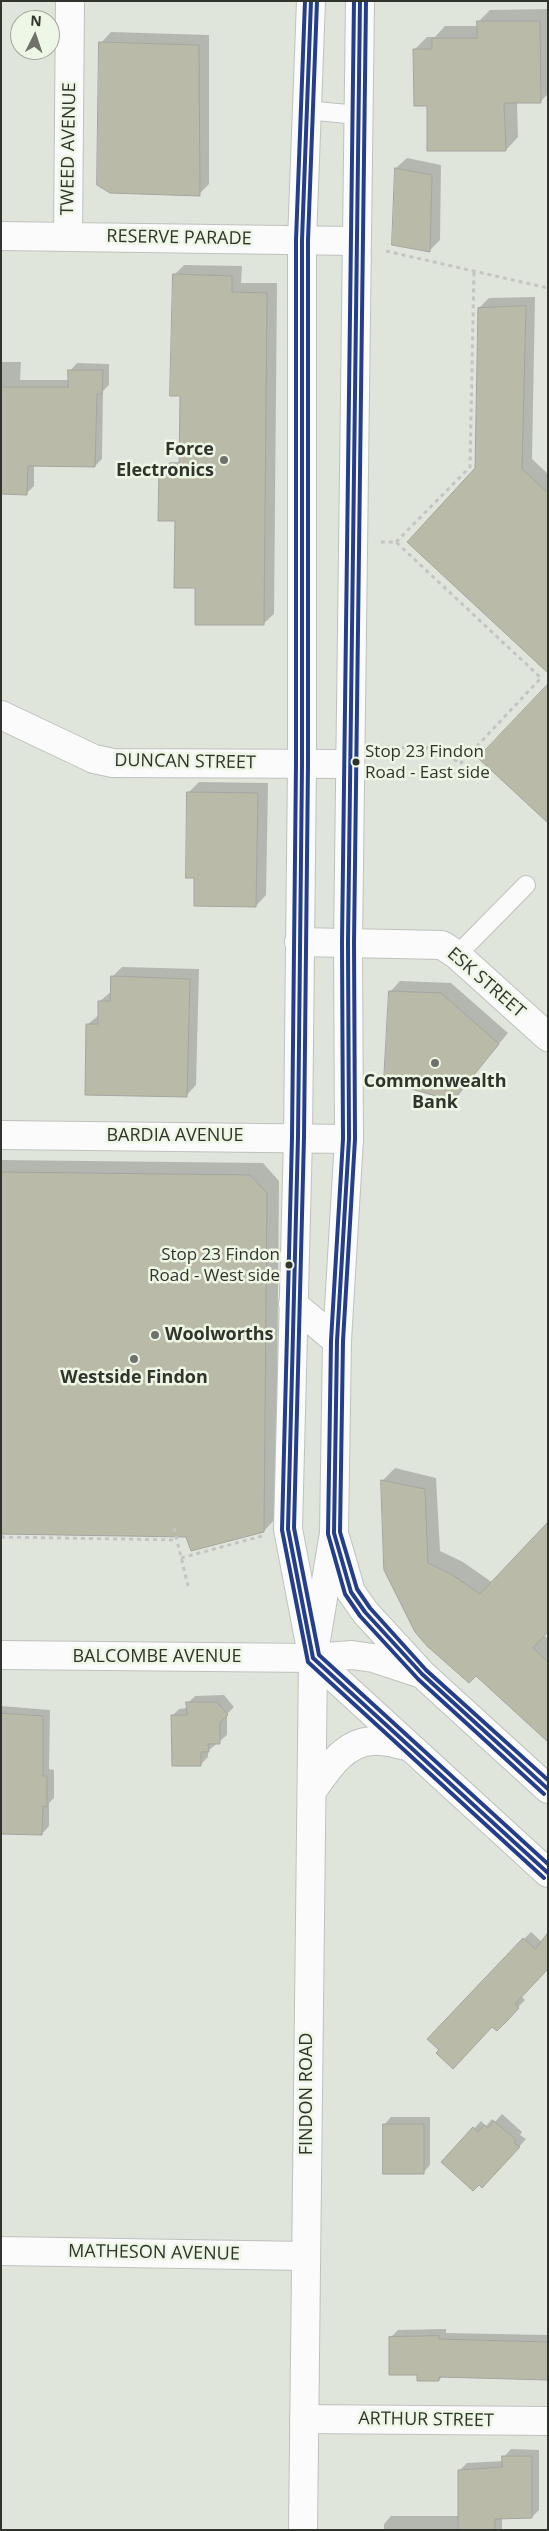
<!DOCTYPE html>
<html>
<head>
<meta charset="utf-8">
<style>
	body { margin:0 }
	#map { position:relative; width:549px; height:2531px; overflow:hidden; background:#e0e5dc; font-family:"Open Sans",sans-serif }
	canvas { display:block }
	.frame { position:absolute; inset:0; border:2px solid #30342d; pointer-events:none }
	.north { position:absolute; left:10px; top:10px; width:50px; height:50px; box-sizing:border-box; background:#eef7e5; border:1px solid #a2a99b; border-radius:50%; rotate:4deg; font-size:14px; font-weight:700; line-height:20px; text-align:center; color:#30342d }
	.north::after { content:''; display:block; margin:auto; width:18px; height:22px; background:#6e726a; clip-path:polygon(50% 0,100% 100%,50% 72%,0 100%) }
</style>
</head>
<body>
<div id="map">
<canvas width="549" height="2531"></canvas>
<div class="frame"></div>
<div class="north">N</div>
</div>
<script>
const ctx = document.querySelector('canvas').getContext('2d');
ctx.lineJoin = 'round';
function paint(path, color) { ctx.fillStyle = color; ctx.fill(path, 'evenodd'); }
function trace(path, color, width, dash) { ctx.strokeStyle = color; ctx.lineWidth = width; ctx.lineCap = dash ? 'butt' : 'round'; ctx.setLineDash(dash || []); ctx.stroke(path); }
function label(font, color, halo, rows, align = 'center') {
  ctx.font = font + ' "Open Sans",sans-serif'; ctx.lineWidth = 5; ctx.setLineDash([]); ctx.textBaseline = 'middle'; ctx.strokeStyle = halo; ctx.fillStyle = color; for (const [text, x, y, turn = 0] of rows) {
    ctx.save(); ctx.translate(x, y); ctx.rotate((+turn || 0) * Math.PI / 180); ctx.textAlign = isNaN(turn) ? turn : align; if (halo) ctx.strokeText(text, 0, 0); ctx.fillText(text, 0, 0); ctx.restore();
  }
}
paint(new Path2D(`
	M548,9V94L540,102H517L518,137L506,150L428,105L415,49L427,37H435L445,26H478V22L490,10Z
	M111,32L209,35V184L199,194L101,43Z
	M407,158L441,165L440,240L430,250L394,244L396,168Z
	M184,265L242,266L241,283H277L274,614L263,624L196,587L160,472L170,462H180L181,395L174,275Z
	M535,297L532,459L548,474V672L476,469L479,308L489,298Z
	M1,362H21L20,380H69L70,371L77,363L109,364V385L103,391L102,459L95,466L34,465V486L26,494L1,493Z
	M199,782L268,783L266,895L256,906L196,877L189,792Z
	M122,967L199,969L196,1085L186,1096L88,1024L100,1014V1001L112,991V977Z
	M400,981L451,983L508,1033L452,1100L390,992Z
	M1,1160L263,1163L279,1181L276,1518L264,1531L1,1532Z
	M395,1468L436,1478L440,1551L463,1562L493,1583L548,1639V1741L476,1674L416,1631L385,1570L383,1480Z
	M224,1695L234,1707L227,1714V1735L208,1751V1757L201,1764L172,1716L179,1709L188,1708V1703L195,1696Z
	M1,1706L50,1710L49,1769L54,1770V1798L49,1803V1826L42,1834L1,1787Z
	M531,1932L542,1942L521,1996L525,2000L497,2029L524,1939Z
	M502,2114L522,2132L520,2135L526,2139L490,2179L443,2162L481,2121L486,2126L492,2119L495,2122Z
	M391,2117H430V2165L423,2173L384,2125Z
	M446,2329V2333L548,2335V2378L443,2376L439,2380L418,2374L391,2337L398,2330Z
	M511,2449L539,2450V2510L532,2517H502V2530H384V2524L391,2516H460L459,2471L467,2463L504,2461V2457Z`), '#0003');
const building = new Path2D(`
	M477,21H540L541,103H504L506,151H427V106H414L413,49H432V38H477Z
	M99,42L199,45L200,196L110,193L97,185Z
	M395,168L432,175L430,252L392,245Z
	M173,274L232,276V292L267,293L264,625H195V588H174L175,521H158L159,471L179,472L180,396H170Z
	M526,306L522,469L548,493V673L407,542L475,468L478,308Z
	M68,370H103L102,394H97L95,467L28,466L27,495L1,494V387H68Z
	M548,684V823L478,758Z
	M187,792L258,793L256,907L194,906V878H186Z
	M111,976L190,979L187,1097L85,1095L86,1024H98V1001H110Z
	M389,991L441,993L499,1044L453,1101L384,1081Z
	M1,1172L250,1175L267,1193L264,1532L191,1551L186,1537L1,1534Z
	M381,1480L425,1489L428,1563L451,1574L480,1594L548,1522V1632L533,1648L548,1662V1742L476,1676L469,1683L427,1646L415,1632L384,1570Z
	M186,1702H217L228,1715L220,1722V1744H208L209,1752H201V1766H172L171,1715H187Z
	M1,1713L43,1716V1776H47V1807L43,1806L42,1835L1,1834Z
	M548,1933V1969L515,2004L519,2008L508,2020L497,2031L492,2027L453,2069L436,2053L439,2050L427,2039L523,1938L535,1949Z
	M494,2121L516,2140L514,2143L520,2147L482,2188L479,2185L473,2191L441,2162L473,2127L478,2132L484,2125L488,2128Z
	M383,2124H424V2174H383Z
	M439,2336V2339L548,2342V2380L439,2377V2381H417V2375H389V2337Z
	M502,2456H532V2518L495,2519V2530H458V2470L502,2467Z`);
paint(building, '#babaa8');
trace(building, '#a4a59e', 1);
const service = new Path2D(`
	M306,110L358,115
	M457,955L526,885`);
const minor = new Path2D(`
	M1,236L356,241
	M68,237L70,1
	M1,715L94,759L113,763L349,764
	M299,942L442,945L457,955L548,1037
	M1,1135L349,1139
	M1,1655L313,1658
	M1,2251L306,2256
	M304,2419L548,2421`);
const secondary = new Path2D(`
	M293,1304L337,1341
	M336,1540L351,1592L365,1612L421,1673
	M309,1639L288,1529L298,1137L302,764V240L311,1
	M313,1658L548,1873
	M313,1658L352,1655L373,1658L422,1674L548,1789
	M312,1791C327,1770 344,1742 373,1741C384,1740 396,1744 407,1746
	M303,2530L313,1658L334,1533L337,1341L349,1139L348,942L360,1`);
trace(service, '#bec2bc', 20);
trace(minor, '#bec2bc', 30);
trace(secondary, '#bec2bc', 30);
trace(new Path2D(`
	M386,251L548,288
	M396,542L470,467L474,271
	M378,747L441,748L460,764L541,678L396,542H380
	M174,1528L188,1586
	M1,1537L177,1540
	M181,1558L262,1536`), '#c4c5c2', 3, [4, 4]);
trace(service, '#fafbfa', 18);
trace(minor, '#fafbfa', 28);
trace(secondary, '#fafbfa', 28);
trace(new Path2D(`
	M311,1L302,240V764L298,1137L288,1529L313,1658L548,1873
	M360,1L348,942L349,1139L337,1341L334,1533L351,1592L365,1612L422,1674L548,1789`), '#243e8c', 4);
trace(new Path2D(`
	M305,1L296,240V764L292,1137L282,1530L308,1662L544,1878
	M354,1L342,942L343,1139L331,1341L328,1534L345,1594L360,1616L418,1679L544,1794`), '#243e8c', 4);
trace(new Path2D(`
	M317,1L308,240V764L304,1137L294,1528L319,1655L548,1864
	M366,1L354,942L355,1139L343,1341L340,1532L357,1589L370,1608L426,1670L548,1780`), '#243e8c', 4);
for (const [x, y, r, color] of [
	[224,460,5,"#6e726a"],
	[356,762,4.5,"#30342d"],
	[435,1063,5,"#6e726a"],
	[289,1265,4.5,"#30342d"],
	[155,1335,5,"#6e726a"],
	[134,1359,5,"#6e726a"]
]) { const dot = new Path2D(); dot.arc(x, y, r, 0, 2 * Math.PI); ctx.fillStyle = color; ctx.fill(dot); trace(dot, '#eef7e5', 2); }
label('17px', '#30342d', '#eef7e5', [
	["Stop 23 Findon",365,752],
	["Road - East side",365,773],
	["Stop 23 Findon",280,1255,"right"],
	["Road - West side",280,1276,"right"]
], 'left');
label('18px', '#30342d', '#eef7e5', [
	["TWEED AVENUE",69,149,-89],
	["RESERVE PARADE",179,238,1],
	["DUNCAN STREET",185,762,1],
	["ESK STREET",486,983,41],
	["BARDIA AVENUE",175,1136],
	["BALCOMBE AVENUE",157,1657],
	["FINDON ROAD",307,2094,-90],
	["MATHESON AVENUE",154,2253,1],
	["ARTHUR STREET",426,2420,1]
]);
label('bold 18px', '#30342d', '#eef7e5', [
	["Force",214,450,"right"],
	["Electronics",214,471,"right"],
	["Commonwealth",435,1082],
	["Bank",435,1103],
	["Woolworths",165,1335,"left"],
	["Westside Findon",134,1378]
]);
</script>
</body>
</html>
